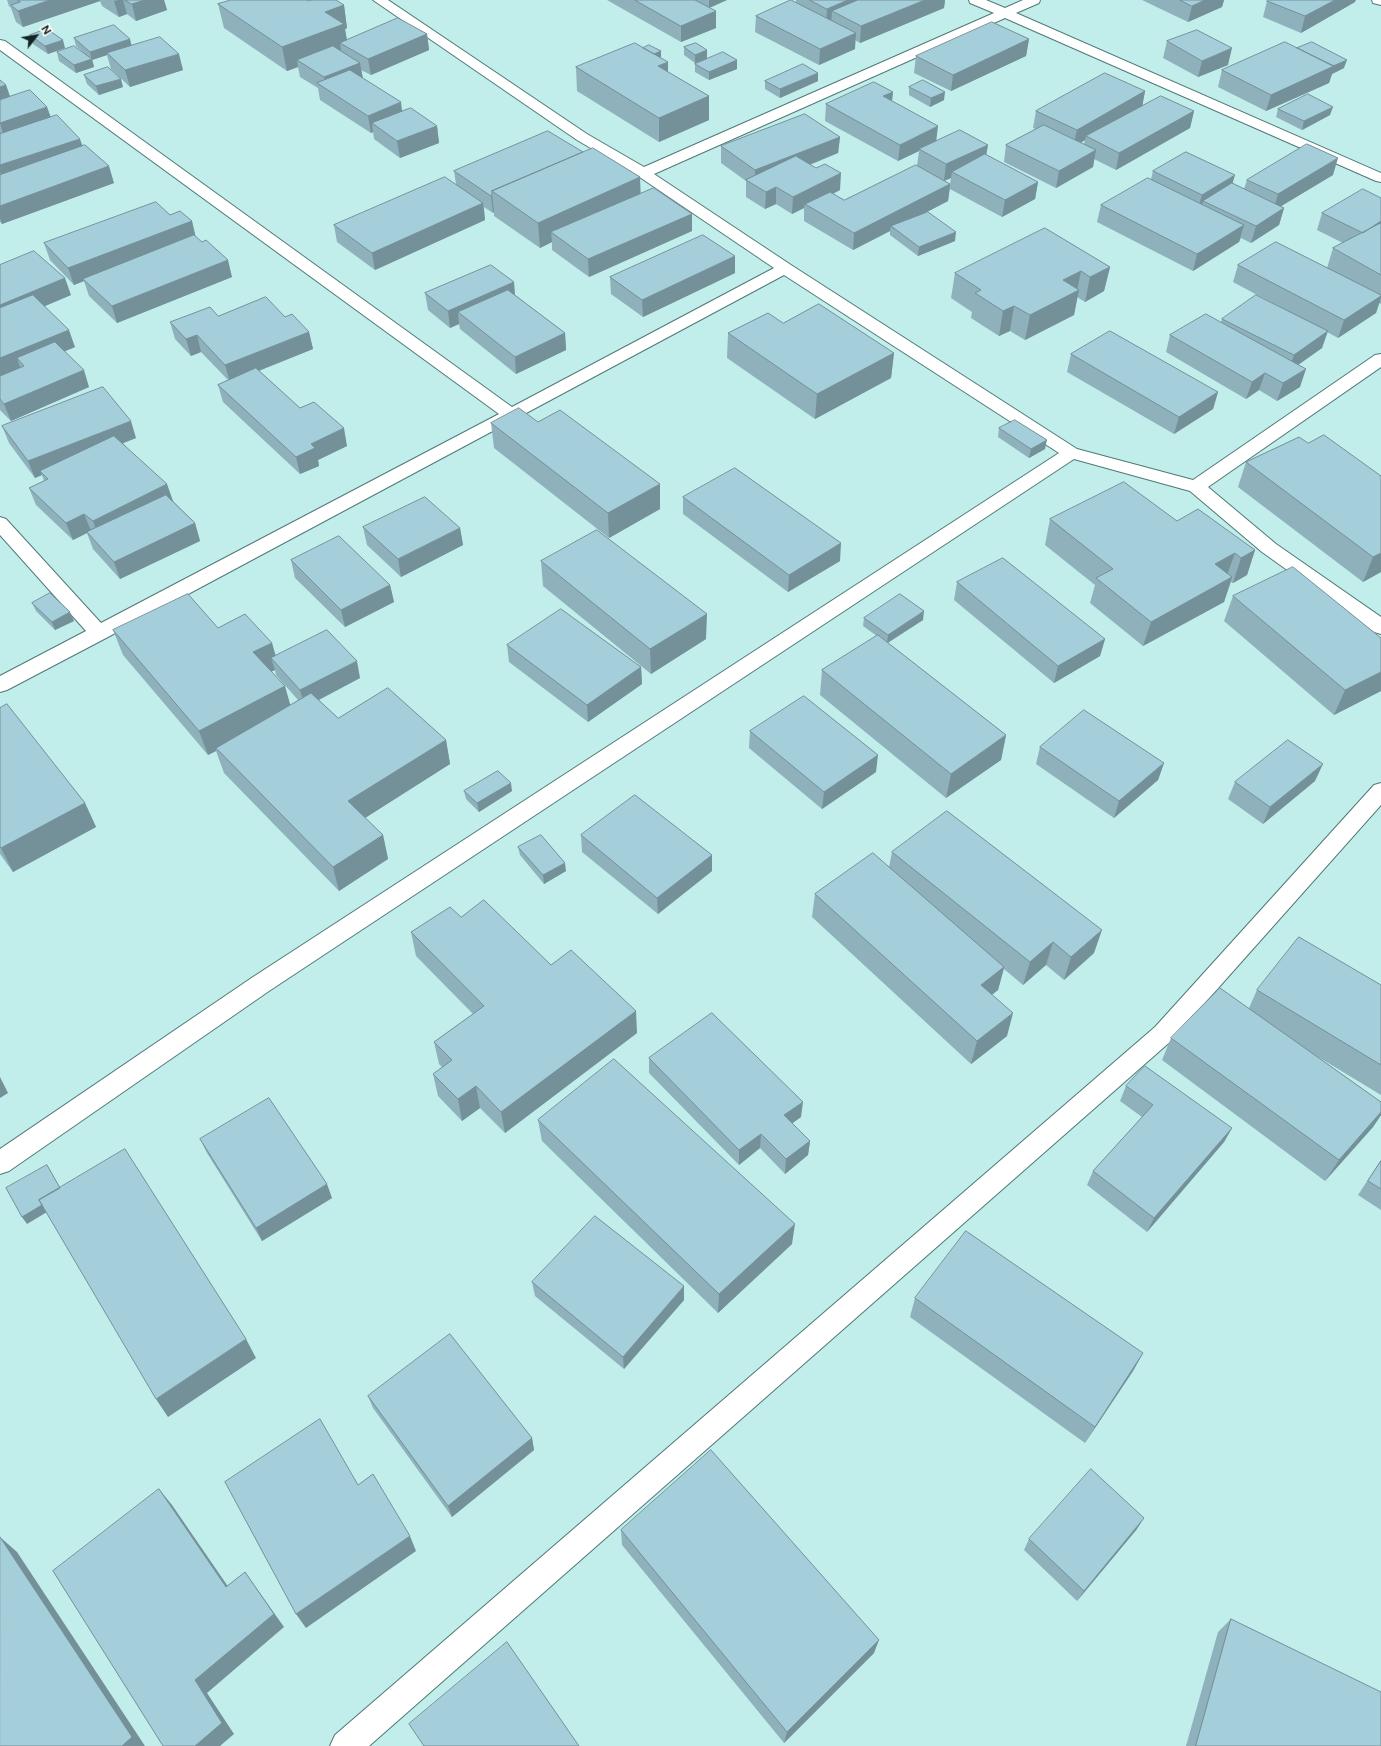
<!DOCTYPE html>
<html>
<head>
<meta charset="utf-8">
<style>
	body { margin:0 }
	#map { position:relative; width:1381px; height:1746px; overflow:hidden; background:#c1eeea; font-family:"Public Sans",sans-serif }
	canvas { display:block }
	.north { position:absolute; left:16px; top:16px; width:40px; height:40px; -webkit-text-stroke:3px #fff; paint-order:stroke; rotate:59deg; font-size:11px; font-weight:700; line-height:16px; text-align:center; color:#132423 }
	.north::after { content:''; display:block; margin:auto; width:14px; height:18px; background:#132423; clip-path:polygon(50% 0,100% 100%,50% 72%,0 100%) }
</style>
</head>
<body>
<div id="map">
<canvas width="1381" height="1746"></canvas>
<div class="north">N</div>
</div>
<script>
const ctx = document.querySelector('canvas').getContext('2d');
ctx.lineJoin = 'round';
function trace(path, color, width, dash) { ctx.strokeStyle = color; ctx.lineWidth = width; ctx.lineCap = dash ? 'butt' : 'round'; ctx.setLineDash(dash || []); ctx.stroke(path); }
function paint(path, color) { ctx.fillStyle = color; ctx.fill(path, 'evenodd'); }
const minor = new Path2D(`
	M373,0H388L587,134L644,167L994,13L970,3L969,0H986L1005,8L1023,0H1040L1039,3L1016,13L1381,173V182L1376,181L1005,18L654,174L791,265L1077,449L1193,480L1375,355L1381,354V367L1208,487L1276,544L1381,617V634L1374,632L1262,552L1190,491L1074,459L269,991L9,1171L0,1174V1149L253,977L1059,453L784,275L106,638L7,690L0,692V676L86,631L0,535V517L6,519L101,623L499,414L0,50V40L5,41L512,407L774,268L638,176L577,140Z
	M1372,0H1381V5L1373,3Z
	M1381,783V805L1171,1041L369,1746H330L335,1735L1155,1027L1374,785Z`);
trace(minor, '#4f7976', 2);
paint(minor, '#fff');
paint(new Path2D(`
	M7,0H164L167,10L136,21L127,14L119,17L102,6L100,1L23,27L16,22L11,8L9,6Z
	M607,0H727L709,8L716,28L681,42Z
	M796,0H945L944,8L860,43L855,40V49L819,65L755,32L756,16L796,3Z
	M1142,0H1224L1222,7L1188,22Z
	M308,1L344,5L347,28L345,29L347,40L427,34L429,50L371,75L361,70L363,78L402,111L437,126L439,143L400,158L374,139L373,132L371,133L320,100L318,88L300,77L298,67L287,71L224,28L218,4Z
	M1267,1L1355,2L1301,33L1263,17Z
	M30,35L65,48L48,54L33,44Z
	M74,38L132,45L183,70L130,87L111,69L107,55L92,60L94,67L76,73L59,61L57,52H83L76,46Z
	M1029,39L1026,56L951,91L914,73L916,56Z
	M1167,41L1228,65L1198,77L1163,58Z
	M684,47L707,59L737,69L709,80L695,72V64L704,60L695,63L684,55Z
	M643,48L661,51V58L668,72L709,96V120L659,142L577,91L576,67Z
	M1297,48L1344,68L1332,74L1329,83L1266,111L1218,87L1222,70Z
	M84,75L123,87L99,95L87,84Z
	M0,80L6,85L10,97L47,107L51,118L82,146L114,183L2,224L0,222Z
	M765,81H818L780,98L765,89Z
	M909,87L944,100L930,107L909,95Z
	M1145,91L1142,106L1194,111L1190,128L1116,170L1094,159L1093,167L1056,188L1004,162L1006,145L1036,129L1033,128L1036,111ZM1085,140L1084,144L1081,143Z
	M893,92L892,101L937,141L988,145L986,155L1038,182L1035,199L1002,217L950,189L948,201L923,214L955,241L918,256L890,235V231L853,250L804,221V208L792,214L776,204L765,209L746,197V181L721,163V146L840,137L838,153L810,165L840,190L833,194L844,200L917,166L919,151L898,161L825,121L826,104ZM951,178L950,184L944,181Z
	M1278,109L1330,115L1302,130L1276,117Z
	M454,171L640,194L692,214V231L589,277L552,250V242L540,248L494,216V212L493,213L484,207L485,220L375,270L337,242L334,225L456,184Z
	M1153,171L1232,183L1244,189L1247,180L1333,175L1281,206L1284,208L1279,225L1251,243L1241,238L1239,242L1193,271L1097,222L1101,205L1151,179Z
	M1381,198V304L1379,303L1376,313L1338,338L1327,332L1322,348L1298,365L1300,387L1277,401L1259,390L1246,399L1166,352L1170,335L1221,322L1222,319L1287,311L1233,282L1238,265L1327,268L1333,248L1343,243L1317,230L1322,213Z
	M170,215L192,221L195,236L232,277L117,323L89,296L84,281L74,285L50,260L44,243Z
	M0,265L71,295L45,306L75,347L65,351L89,387L11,421L0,410Z
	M1110,267L1104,291L1085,302L1077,297L1074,315L1025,340L1010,331L999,336L971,318L972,312L951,298L955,273Z
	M735,273L643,317L611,294L610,277Z
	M514,282L515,295L565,333L566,350L516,374L460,329L459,324L450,328L428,310L425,293Z
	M218,316L285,317L309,332L313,349L259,371L300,408L347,446L318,460L319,466L300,474L223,402L218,385L228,380L201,352L191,356L175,339L170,322Z
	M783,323L894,353L891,378L815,419L727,358L728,333Z
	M1071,354L1218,392L1213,409L1174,434L1067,372Z
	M538,422L660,509L609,538L494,448L491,423Z
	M2,426L136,438L123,443L173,501L195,523L200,541L120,579L93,549L87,533L73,540L36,505L29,488L44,481L42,475L35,478L9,443Z
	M999,428L1045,449L1029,458L998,437Z
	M1308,443L1381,476V572L1363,582L1238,487L1246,462Z
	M683,497L840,561L788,592L683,514Z
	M1050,519L1177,521L1255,550L1247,575L1233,583L1231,582L1224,602L1143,646L1090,603L1095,585L1045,545Z
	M363,527L460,528L463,545L401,577L367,545Z
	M291,560L390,585L394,602L345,627L295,578Z
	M541,561L706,639L651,674L543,586Z
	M957,582L1105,639L1100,656L1054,683L954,600Z
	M1233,596L1381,638V691L1334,715L1224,621Z
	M32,603L74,621L55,630L36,611Z
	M864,618L923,620L888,643L1006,735L1001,760L946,798L820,695L822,670L877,636L863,626Z
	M218,628L272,643L276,656L360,678L319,700L338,718L446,740L450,764L365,818L383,835L388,859L339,891L224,773L216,751L208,755L123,655L113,630ZM275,670L276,675L298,700L290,705L271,671Z
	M507,645L641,667L642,684L588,722L509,662Z
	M0,708L85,803L96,827L13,872L0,854Z
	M750,731L876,772L822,809L749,748Z
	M1040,747L1164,763L1158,780L1114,818L1036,764Z
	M1315,781L1263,824L1228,799L1235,782Z
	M464,791H512L479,812L466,799Z
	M581,835L712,855V871L658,914L582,852Z
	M518,847L566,871L544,884L520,855Z
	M892,852L1094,953L1064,980L1046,965L1023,985L1004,969L998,990L992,995L1007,1036L971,1064L812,917L815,894L889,867Z
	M461,917L551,965L637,1033L505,1133L480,1108L462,1121L438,1096L433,1074L442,1067L439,1064L434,1042L473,1014L416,956L411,932Z
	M1381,985V1095L1315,1055L1381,1102V1115L1373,1127L1325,1181L1162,1060L1171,1038L1249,1008L1257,990Z
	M649,1058L801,1117L792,1123L810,1141L808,1155L785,1174L760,1148L739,1165L649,1073Z
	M1126,1086L1232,1128L1224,1142L1147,1232L1087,1185L1093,1171L1142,1117L1120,1101Z
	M538,1120L792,1244L718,1313L542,1141Z
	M200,1139L332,1198L262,1241L207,1153Z
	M1381,1160V1210L1358,1195Z
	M532,1282L684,1300L624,1369L535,1296Z
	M915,1298L1143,1353L1133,1371L1085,1443L910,1317Z
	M368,1396L532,1438L534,1450L452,1517L373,1408Z
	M1137,1529L1077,1601L1024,1550L1029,1539Z
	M621,1530L874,1653L784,1743L622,1545Z
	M1231,1619L1381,1746H1186L1218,1632Z`), '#8eb1bc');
paint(new Path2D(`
	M50,0H100V1L23,27L18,11Z
	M118,0H123L127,14L119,17L114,1Z
	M145,0H164L167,10L136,21L132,4Z
	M709,0H727L709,8Z
	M848,0H861L832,11L831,23L826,25L827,9Z
	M925,0H945L944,8L860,43L861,26Z
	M1205,0H1224L1222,7L1188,22L1192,6Z
	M1335,0H1356L1355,2L1301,33L1305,16Z
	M344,5L347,28L345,29L348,47L340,43L341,50L303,64L297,60L298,67L287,71L282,47L325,12Z
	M716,11V28L681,42V26Z
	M856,33L855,49L819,65L820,49Z
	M427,34L429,50L371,75L368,59Z
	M130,39L132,47L107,53V55L92,60L90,52Z
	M1029,39L1026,56L951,91L953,75Z
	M63,40L65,48L48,54L45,46Z
	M1232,48L1228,65L1198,77L1202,61Z
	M707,50V59L695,63V55Z
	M661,51V59H644Z
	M179,54L183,70L130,87L125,70Z
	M92,59L94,67L76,73L74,65Z
	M737,60V69L709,80V72Z
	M1347,60L1344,68L1332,74L1329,83L1266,111L1271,95L1328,68Z
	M668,62V86L658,66Z
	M360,63L363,79L326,89L324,77Z
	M818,73V81L780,98V89Z
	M121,79L123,87L99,95L96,86Z
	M6,85L12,102L0,106V87Z
	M1145,91L1142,108L1086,136L1085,140L1073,147L1077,130Z
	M893,92L891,108L883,96Z
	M945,92L944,100L930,107L931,98Z
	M709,96V120L659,142V118Z
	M401,102L403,119L372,123L373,132L371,133L368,116Z
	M47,107L53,124L5,140L0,123Z
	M1333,107L1330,115L1302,130L1304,121Z
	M1194,111L1190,128L1116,170L1119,153Z
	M437,126L439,143L400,158L397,141Z
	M938,126L936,143L919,149V151L898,161L900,145Z
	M840,137L838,153L756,186L755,185V170Z
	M80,139L86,156L4,183L0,172V165Z
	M988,145L985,161L952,172L951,178L944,181L946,164Z
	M1096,150L1093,167L1056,188L1059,171Z
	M1338,158L1333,175L1273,211L1278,194Z
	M109,166L114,183L2,224L0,218V206Z
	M841,173L840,190L808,206L805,204L804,208L792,214L793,197Z
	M1235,175L1230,192L1203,201L1201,210L1197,212L1202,195Z
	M640,177L641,202L551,232L552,242L540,248L538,223Z
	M1038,182L1035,199L1002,217L1005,200Z
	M950,184L948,201L894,229L891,226L890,231L853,250L854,233Z
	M776,187V204L765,209L766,192Z
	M492,195L494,212L493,213L491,196Z
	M483,203L485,220L375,270L372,253Z
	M1284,208L1279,225L1251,243L1256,226Z
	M692,214V231L589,277L588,259Z
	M192,221L196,238L83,279L84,281L74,285L68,268Z
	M1381,221V234L1363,233Z
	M1244,225L1239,242L1193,271L1197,254Z
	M956,232L955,241L918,256L919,247Z
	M735,256V273L643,317L642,300Z
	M228,260L232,277L117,323L112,306Z
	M1110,267L1104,291L1085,302L1090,277Z
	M1081,271L1077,291L1079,290L1074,315L1025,340L1030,315L1063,280Z
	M65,278L71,295L0,325V305Z
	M514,282L515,299L458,312L459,324L450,328L448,311Z
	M1381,296V298L1376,313L1338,338L1344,320Z
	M1014,306L1010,331L999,336L1003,311Z
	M69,330L75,347L25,368L24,366L17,358L21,370L0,378V358Z
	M1328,331L1322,348L1288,372L1294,355Z
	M309,332L313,349L230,382L225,365Z
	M565,333L566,350L516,374L515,357Z
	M197,335L201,352L191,356L186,339Z
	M894,353L891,378L815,419L817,394Z
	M1306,369L1300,387L1277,401L1283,383Z
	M84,370L89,387L11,421L4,404Z
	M1265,373L1259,390L1246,399L1252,382Z
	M1218,392L1213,409L1174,434L1179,417Z
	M131,421L136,438L44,475L40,471L42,475L35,478L28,461Z
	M344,428L347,446L318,460L319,466L300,474L296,457L311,444Z
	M1047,440L1045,449L1029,458L1031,449Z
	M167,484L173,501L99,538L93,521Z
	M660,484V509L609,538L608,513Z
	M84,514L91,531L87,532V533L73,540L66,523Z
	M195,523L200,541L120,579L114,562Z
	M460,528L463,545L401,577L398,559Z
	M841,543L840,561L788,592L789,575Z
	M1255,550L1247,575L1233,583L1241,558Z
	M1235,553L1226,578L1215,564Z
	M1381,553V572L1363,582L1373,557Z
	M1232,577L1224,602L1143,646L1151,622Z
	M390,585L394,602L345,627L341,610Z
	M924,611L923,620L887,643L888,635Z
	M70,612L74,621L55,630L52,622Z
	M707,614L706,639L651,674L650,649Z
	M1105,639L1100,656L1054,683L1058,666Z
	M272,643L278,666L271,658L275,670L260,677L253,652Z
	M357,661L360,678L305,707L300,690Z
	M641,667L642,684L588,722L587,705Z
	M1381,672V691L1334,715L1345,690Z
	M285,686L292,711L216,748V751L208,755L199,731Z
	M1006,735L1001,760L946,798L951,774Z
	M446,740L450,764L354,825L348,801Z
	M878,755L876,772L822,809L824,792Z
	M1164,763L1158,780L1114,818L1119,801Z
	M1323,764L1315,781L1263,824L1270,807Z
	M511,783L512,791L479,812L477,803Z
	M85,803L96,827L13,872L1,848Z
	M383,835L388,859L339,891L333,867Z
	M712,855V871L658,914L657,898Z
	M565,863L566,871L544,884L543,875Z
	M1102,930L1094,953L1064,980L1071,957Z
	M1053,942L1046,965L1023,985L1030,962Z
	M1004,967L998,990L975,1007L981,985Z
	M636,1011L637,1033L505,1133L501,1112Z
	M1013,1013L1007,1036L971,1064L977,1041Z
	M0,1077L8,1093L0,1098Z
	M476,1086L480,1108L462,1121L458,1099Z
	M803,1102L801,1117L783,1130L784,1115Z
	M1381,1112V1115L1373,1127L1325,1181L1339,1160Z
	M1232,1128L1224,1142L1147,1232L1154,1218Z
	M761,1134L760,1148L739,1165V1150Z
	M810,1141L808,1155L785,1174L786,1159Z
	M47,1165L67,1200L27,1224L22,1217Z
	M327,1184L332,1198L262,1241L256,1228Z
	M795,1224L792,1244L718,1313L719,1294Z
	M684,1286V1300L624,1369L623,1357Z
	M246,1339L256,1358L168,1417L156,1399Z
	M1143,1353L1133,1371L1085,1443L1095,1427Z
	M532,1438L534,1450L452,1517L448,1506Z
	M159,1489L172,1505L238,1601L226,1587Z
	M1144,1518L1137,1529L1077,1601L1084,1591Z
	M410,1536L416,1551L306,1628L296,1614Z
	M0,1537L17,1552L145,1746H122Z
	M245,1572L284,1627L207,1693L234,1734L220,1746H195V1680Z
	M879,1640L874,1653L784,1743L787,1732Z`), '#749099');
const building = new Path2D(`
	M18,0H50L18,11L11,5L20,2Z
	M125,0H145L132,4Z
	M231,0H306L308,1L312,0H336L344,5L325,12L344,24L282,47L218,4Z
	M635,0H695L716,11L681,26Z
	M791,0L856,33L820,49L756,16Z
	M810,0H848L827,9Z
	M858,0H925L861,26L832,11Z
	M1180,0H1205L1192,6Z
	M1268,0H1335L1305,16L1267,1Z
	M398,18L427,34L368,59L340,43Z
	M992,22L1029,39L953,75L916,56Z
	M114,25L130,39L90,52L74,38Z
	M47,29L63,40L45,46L30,35Z
	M1197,30L1232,48L1202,61L1167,41Z
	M160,37L179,54L125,70L107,53Z
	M1285,42L1334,66L1271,95L1222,70Z
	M1312,42L1347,60L1333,66L1297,48Z
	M635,43L668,62L658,66L709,96L659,118L576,67Z
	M696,43L707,50L695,55L684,47Z
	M649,45L661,51L654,54L643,48Z
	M74,46L92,59L74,65L57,52Z
	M333,46L360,63L324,77L297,60Z
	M723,52L737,60L709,72L695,64Z
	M803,64L818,73L780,89L765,81Z
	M108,67L121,79L96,86L84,75Z
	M350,70L401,102L368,116L317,83Z
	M1105,73L1145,91L1077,130L1036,111Z
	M0,80L6,85L0,87Z
	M923,80L945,92L931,98L909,87Z
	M874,82L893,92L883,96L938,126L900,145L826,104Z
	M30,90L47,107L0,123V100Z
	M1308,94L1333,107L1304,121L1278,109Z
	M1161,96L1194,111L1119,153L1086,136Z
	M411,108L437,126L397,141L372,123Z
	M805,114L840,137L755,170L721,146Z
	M57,115L80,139L0,165V134Z
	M1044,125L1096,150L1059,171L1006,145Z
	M960,130L988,145L946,164L919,149Z
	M548,131L583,152L492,191V195L491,196L454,171Z
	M1307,144L1338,158L1278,194L1247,180Z
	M85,145L109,166L0,206V175Z
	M593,148L640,177L538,223L492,191Z
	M1186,152L1235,175L1202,195L1153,171Z
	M985,154L1038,182L1005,200L952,172Z
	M796,156L816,168L825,164L841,173L793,197L776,187L766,192L746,180Z
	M916,165L950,184L854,233L805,204L830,192L844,200Z
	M445,177L483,203L372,253L334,225Z
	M1148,178L1244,225L1197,254L1101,205Z
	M1232,183L1284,208L1256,226L1203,201Z
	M654,188L692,214L588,259L551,232Z
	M1363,189L1381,198V221L1363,233L1322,213Z
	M156,202L170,215L180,211L192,221L68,268L44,243Z
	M928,212L956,232L919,247L891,226Z
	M1381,223V275L1333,248Z
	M1045,228L1110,267L1090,277L1081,271L1063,280L1079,290L1030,315L1014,306L1003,311L975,293L981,290L955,273Z
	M194,235L202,242L206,240L228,260L112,306L83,279Z
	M703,235L735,256L642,300L610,277Z
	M1276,242L1381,295V296L1344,320L1238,265Z
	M34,251L65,278L0,305V265Z
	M491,265L514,282L448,311L425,293Z
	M508,290L565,333L515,357L458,312Z
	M33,295L69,330L0,358V308Z
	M1256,295L1328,331L1294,355L1222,319Z
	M266,297L285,317L292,314L309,332L225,365L197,335L186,339L170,322L210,307L218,316Z
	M819,304L894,353L817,394L728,333L768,313L783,323Z
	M1206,314L1306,369L1283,383L1265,373L1252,382L1170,335Z
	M1110,331L1218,392L1179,417L1071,354Z
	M55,342L84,370L4,404L0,399V376L24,366L17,358Z
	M256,368L300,408L314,402L344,428L311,444L315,448L296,457L218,385Z
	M103,387L131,421L28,461L2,426Z
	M519,408L538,422L560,410L660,484L608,513L491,423Z
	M1015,420L1047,440L1031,449L999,428Z
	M1324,435L1381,476V553L1373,557L1246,462L1299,437L1308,443Z
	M114,436L167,484L93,521L84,514L66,523L29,488L48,479L40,471Z
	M735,468L841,543L789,575L683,497Z
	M1124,482L1177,521L1198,509L1255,550L1241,558L1235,553L1215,564L1232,577L1151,622L1096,578L1113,569L1050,519Z
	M166,495L195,523L114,562L87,532Z
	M425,497L460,528L398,559L363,527Z
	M597,530L707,614L650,649L541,561Z
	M339,536L390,585L341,610L291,560Z
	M1003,558L1105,639L1058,666L957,582Z
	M1293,567L1381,638V672L1345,690L1233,596Z
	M50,593L70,612L52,622L32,603Z
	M188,594L218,628L245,614L272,643L253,652L285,686L199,731L113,630Z
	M900,594L924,611L888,635L864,618Z
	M561,609L641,667L587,705L507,645Z
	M327,630L357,661L300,690L271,658Z
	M878,635L1006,735L951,774L822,670Z
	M388,688L446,740L348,801L383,835L333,867L216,748L311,693L338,718Z
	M804,696L878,755L824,792L750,731Z
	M7,704L85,803L1,848L0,847V708Z
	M1084,710L1164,763L1119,801L1040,747Z
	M1288,740L1323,764L1270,807L1235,782Z
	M498,771L511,783L477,803L464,791Z
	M635,795L712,855L657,898L581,835Z
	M947,811L1102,930L1071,957L1053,942L1030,962L892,852Z
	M541,835L565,863L543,875L518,847Z
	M873,853L1004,967L981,985L1013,1013L977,1041L815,894Z
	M484,900L551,965L571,950L636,1011L501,1112L476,1086L458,1099L433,1074L452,1060L434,1042L484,1006L411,932L450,907L461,917Z
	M1299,937L1381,985V1065L1257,990Z
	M1220,988L1381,1102V1112L1339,1160L1171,1038Z
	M712,1013L803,1102L784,1115L810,1141L786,1159L761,1134L739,1150L649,1058Z
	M614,1059L795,1224L719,1294L538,1120Z
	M1145,1066L1232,1128L1154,1218L1093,1171L1153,1105L1126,1086Z
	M269,1098L327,1184L256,1228L200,1139Z
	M125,1149L246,1339L156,1399L39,1200Z
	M1381,1161V1189L1368,1181Z
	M47,1165L60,1188L39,1200L42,1205L22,1217L6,1188Z
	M595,1216L684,1286L623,1357L532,1282Z
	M966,1231L1143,1353L1095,1427L915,1298Z
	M450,1334L532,1438L448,1506L368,1396Z
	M320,1419L358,1485L373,1474L410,1536L296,1614L225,1482Z
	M711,1450L879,1640L787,1732L621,1530Z
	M1091,1469L1144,1518L1084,1591L1029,1539Z
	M159,1489L226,1587L245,1572L274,1614L195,1680L222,1723L195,1746H163L53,1571Z
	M0,1537L132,1737L122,1746H0Z
	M1231,1619L1381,1692V1746H1196Z
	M507,1642L579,1746H424L409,1724Z`);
paint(building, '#a5cedb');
trace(building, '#749099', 1);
</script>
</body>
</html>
